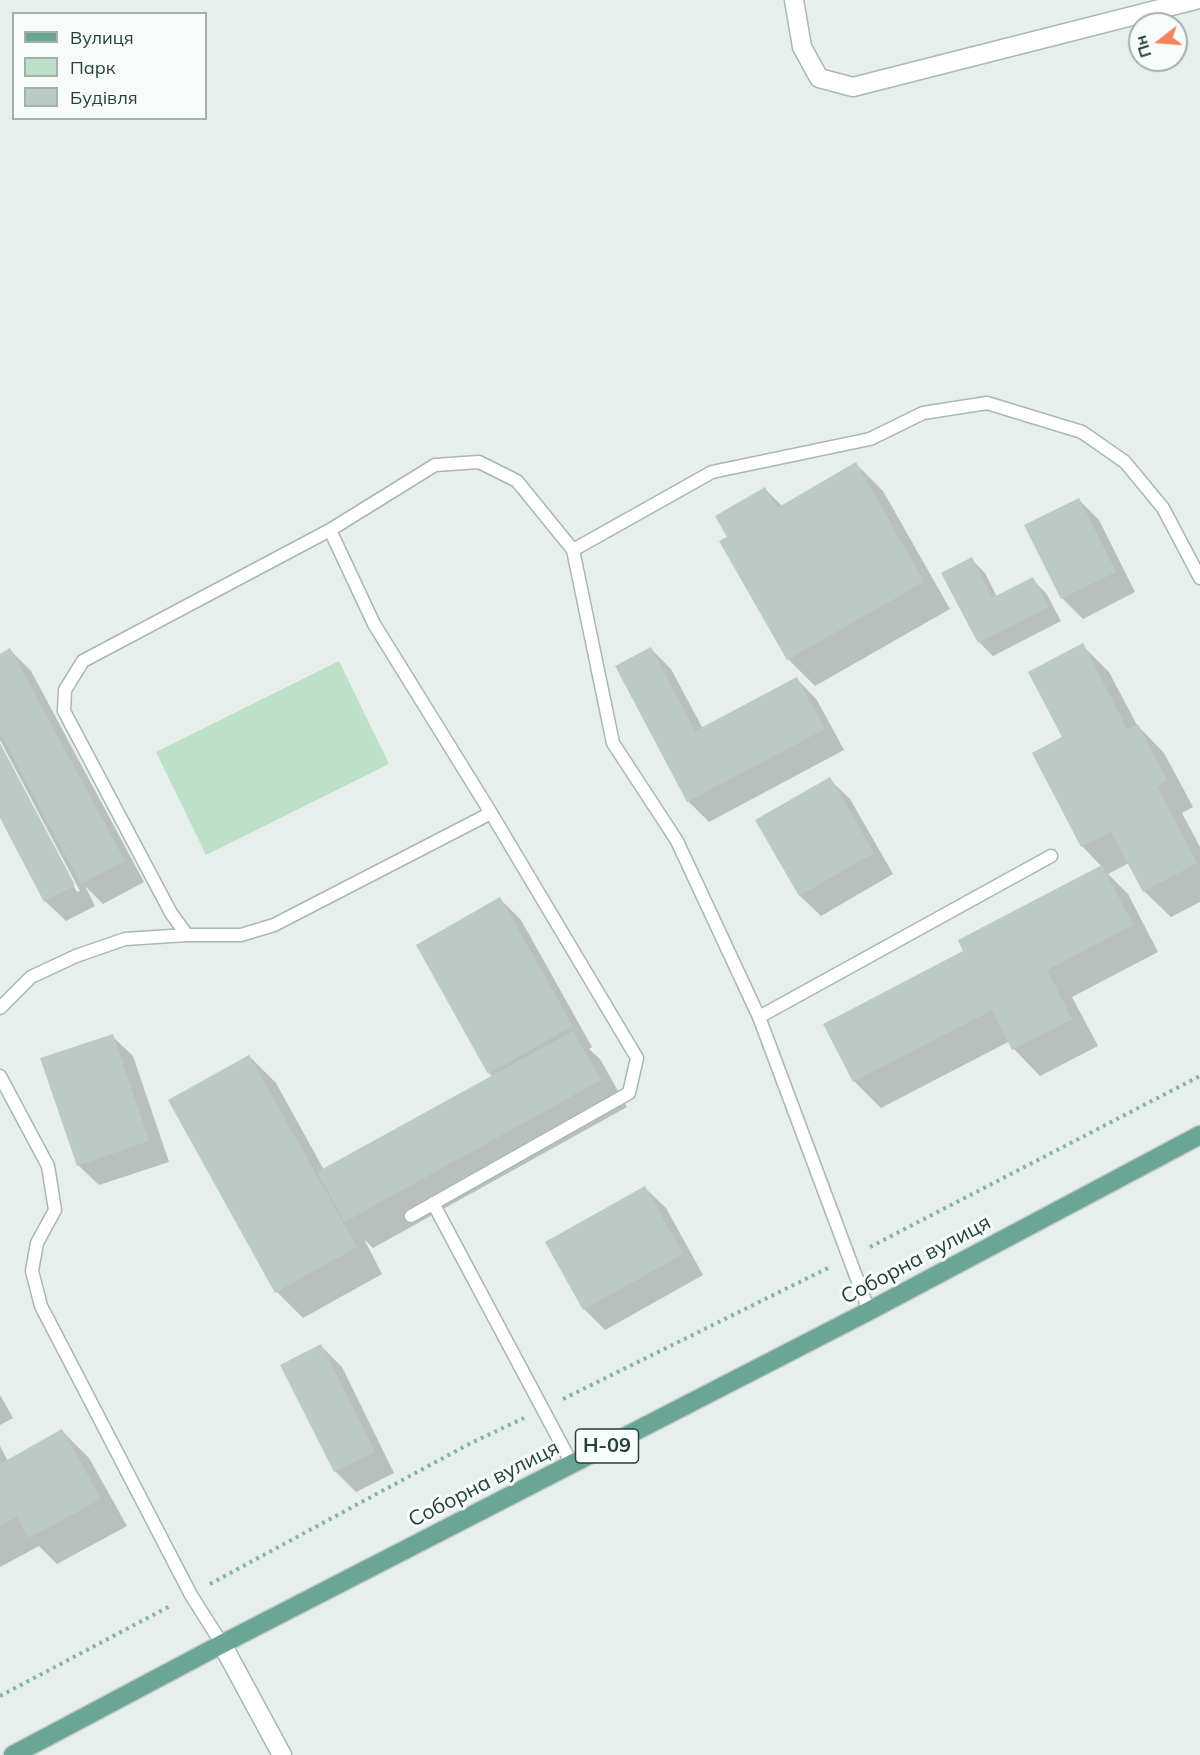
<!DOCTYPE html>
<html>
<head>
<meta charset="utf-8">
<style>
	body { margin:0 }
	#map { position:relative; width:1200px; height:1755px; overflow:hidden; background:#e6efeb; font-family:Mulish,sans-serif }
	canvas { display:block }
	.legend { position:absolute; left:12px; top:12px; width:195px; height:108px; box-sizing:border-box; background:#f7fbf9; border:2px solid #a3b1ad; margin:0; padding:8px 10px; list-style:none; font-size:18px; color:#24423a }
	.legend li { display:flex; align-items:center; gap:12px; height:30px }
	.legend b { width:30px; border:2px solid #a3b1ad }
	.north { position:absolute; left:1128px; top:12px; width:60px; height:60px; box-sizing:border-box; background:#f7fbf9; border:2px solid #a3b1ad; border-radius:50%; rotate:253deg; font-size:16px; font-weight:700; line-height:24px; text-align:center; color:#24423a }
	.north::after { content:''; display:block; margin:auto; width:21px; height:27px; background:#f4845f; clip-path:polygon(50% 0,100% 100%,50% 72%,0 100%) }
</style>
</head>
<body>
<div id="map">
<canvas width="1200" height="1755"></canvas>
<ul class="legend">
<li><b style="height:8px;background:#6aa596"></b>Вулиця</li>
<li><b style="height:16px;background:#bfe0c8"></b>Парк</li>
<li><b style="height:16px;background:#bbcac4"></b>Будівля</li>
</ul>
<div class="north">Пн</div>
</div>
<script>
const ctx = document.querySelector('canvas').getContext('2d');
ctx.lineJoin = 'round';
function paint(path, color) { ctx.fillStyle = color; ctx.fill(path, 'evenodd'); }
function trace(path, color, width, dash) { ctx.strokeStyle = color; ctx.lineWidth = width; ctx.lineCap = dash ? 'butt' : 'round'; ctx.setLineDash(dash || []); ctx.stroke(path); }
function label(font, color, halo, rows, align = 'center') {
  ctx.font = font + ' Mulish,sans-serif'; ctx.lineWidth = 6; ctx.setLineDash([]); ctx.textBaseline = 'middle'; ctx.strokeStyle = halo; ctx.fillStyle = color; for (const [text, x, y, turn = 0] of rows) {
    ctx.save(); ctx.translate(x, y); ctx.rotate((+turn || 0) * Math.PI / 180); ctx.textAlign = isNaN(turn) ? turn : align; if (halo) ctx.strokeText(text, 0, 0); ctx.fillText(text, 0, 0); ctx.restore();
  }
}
paint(new Path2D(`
	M339,661L389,764L206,855L156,752Z`), '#bfe0c8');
paint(new Path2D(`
	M856,464L883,491L950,609L815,686L788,659L721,542L730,537L765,489L782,506Z
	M1079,500L1099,520L1135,592L1083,619L1062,598L1026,526Z
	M971,559L985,573L997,597L1032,579L1046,593L1061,621L993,656L979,642L943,574Z
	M1082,645L1109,672L1137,725L1164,753L1193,807L1182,813L1200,847V902L1171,917L1144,891L1129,863L1108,874L1128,894L1158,952L1072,997L1098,1046L1040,1076L1014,1049L1010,1041L881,1108L854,1081L965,952L1102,867L1082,846L1064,738Z
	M651,649L671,669L703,729L797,679L817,700L844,750L709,822L688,801L617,666Z
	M10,650L31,671L144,882L103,904L85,886L95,906L66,921L45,901L0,815V746L77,892L80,891L0,740V655Z
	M829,779L850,799L893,874L821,916L800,896L757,821Z
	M500,899L521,920L592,1047L589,1049L600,1059L627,1107L373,1248L364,1239L382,1274L303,1318L277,1292L249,1056L276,1083L324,1170L493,1077L489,1073Z
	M112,1036L133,1056L169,1162L99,1185L78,1165Z
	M645,1188L666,1208L703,1275L605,1330L584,1309Z
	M321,1346L342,1367L394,1473L356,1492L335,1471Z
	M0,1395L13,1418L0,1425Z
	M62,1431L89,1458L127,1526L57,1564L39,1546L0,1567V1446L8,1461Z`), '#0003');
paint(new Path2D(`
	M856,462L924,582L787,660L719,541L727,537L715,516L765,487L777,508Z
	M1079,498L1116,572L1061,599L1024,525Z
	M972,557L992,598L1033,577L1049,607L978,643L941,573Z
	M1083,643L1127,729L1138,724L1167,780L1157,786L1197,863L1143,892L1111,832L1081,847L1032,753L1062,737L1028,672Z
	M651,647L695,731L797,677L825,729L687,802L615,666Z
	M10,648L125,861L81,884L0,733V654Z
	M0,743L75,885L44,902L0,818Z
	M830,777L874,853L799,896L755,820Z
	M1102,865L1133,925L1047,970L1072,1019L1012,1050L992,1010L853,1082L823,1024L963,951L958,940Z
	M500,897L573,1026L488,1074L416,945Z
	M573,1031L601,1080L345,1222L317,1172Z
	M113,1034L149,1141L77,1166L40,1058Z
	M249,1055L357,1247L275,1293L168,1100Z
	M645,1186L683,1254L583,1310L545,1242Z
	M321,1344L375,1452L334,1472L280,1365Z
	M62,1429L101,1499L29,1538L17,1517L0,1526V1464Z`), '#bbcac4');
const service = new Path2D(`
	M330,530L374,624L491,813
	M573,550L712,472L870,439L923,413L987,403L1082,432L1125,462L1163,508L1200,578
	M0,1008L31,977L76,956L125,939L187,935
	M759,1017L1051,856
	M0,1076L48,1166L55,1210L37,1243L32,1271L41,1306L191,1595L222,1644
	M433,1203L572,1464
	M411,1216L629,1093L637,1058L491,813L274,925L241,935H187L171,913L64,711L65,690L83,661L330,530L435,465L479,462L517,481L573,550L613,743L677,841L759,1017L869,1311`);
const minor = new Path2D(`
	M794,0L802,47L819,78L853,87L1195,0
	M222,1644L282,1755`);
const primary = new Path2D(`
	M13,1755L222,1644L869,1311L1200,1135`);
trace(service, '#a8b8b2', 15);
trace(minor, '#a8b8b2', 21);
trace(primary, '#c2cac8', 21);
trace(new Path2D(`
	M870,1247L1200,1076
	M563,1399L828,1268
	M210,1584L469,1444L524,1418
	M0,1696L172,1605`), '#86b3a5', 4, [3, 4.5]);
trace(service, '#fff', 12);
trace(minor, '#fff', 18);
trace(primary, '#6aa596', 18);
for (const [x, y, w] of [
	[607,1446,63]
]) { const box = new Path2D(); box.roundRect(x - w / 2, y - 17, w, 34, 4.5); ctx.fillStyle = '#f7fbf9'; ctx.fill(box); trace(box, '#24423a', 1.5); }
label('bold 20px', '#24423a', null, [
	["Н-09",607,1446]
]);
label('21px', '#24423a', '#f7fbf9', [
	["Соборна вулиця",916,1260,-28],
	["Соборна вулиця",484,1484,-27]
]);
</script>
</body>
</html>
